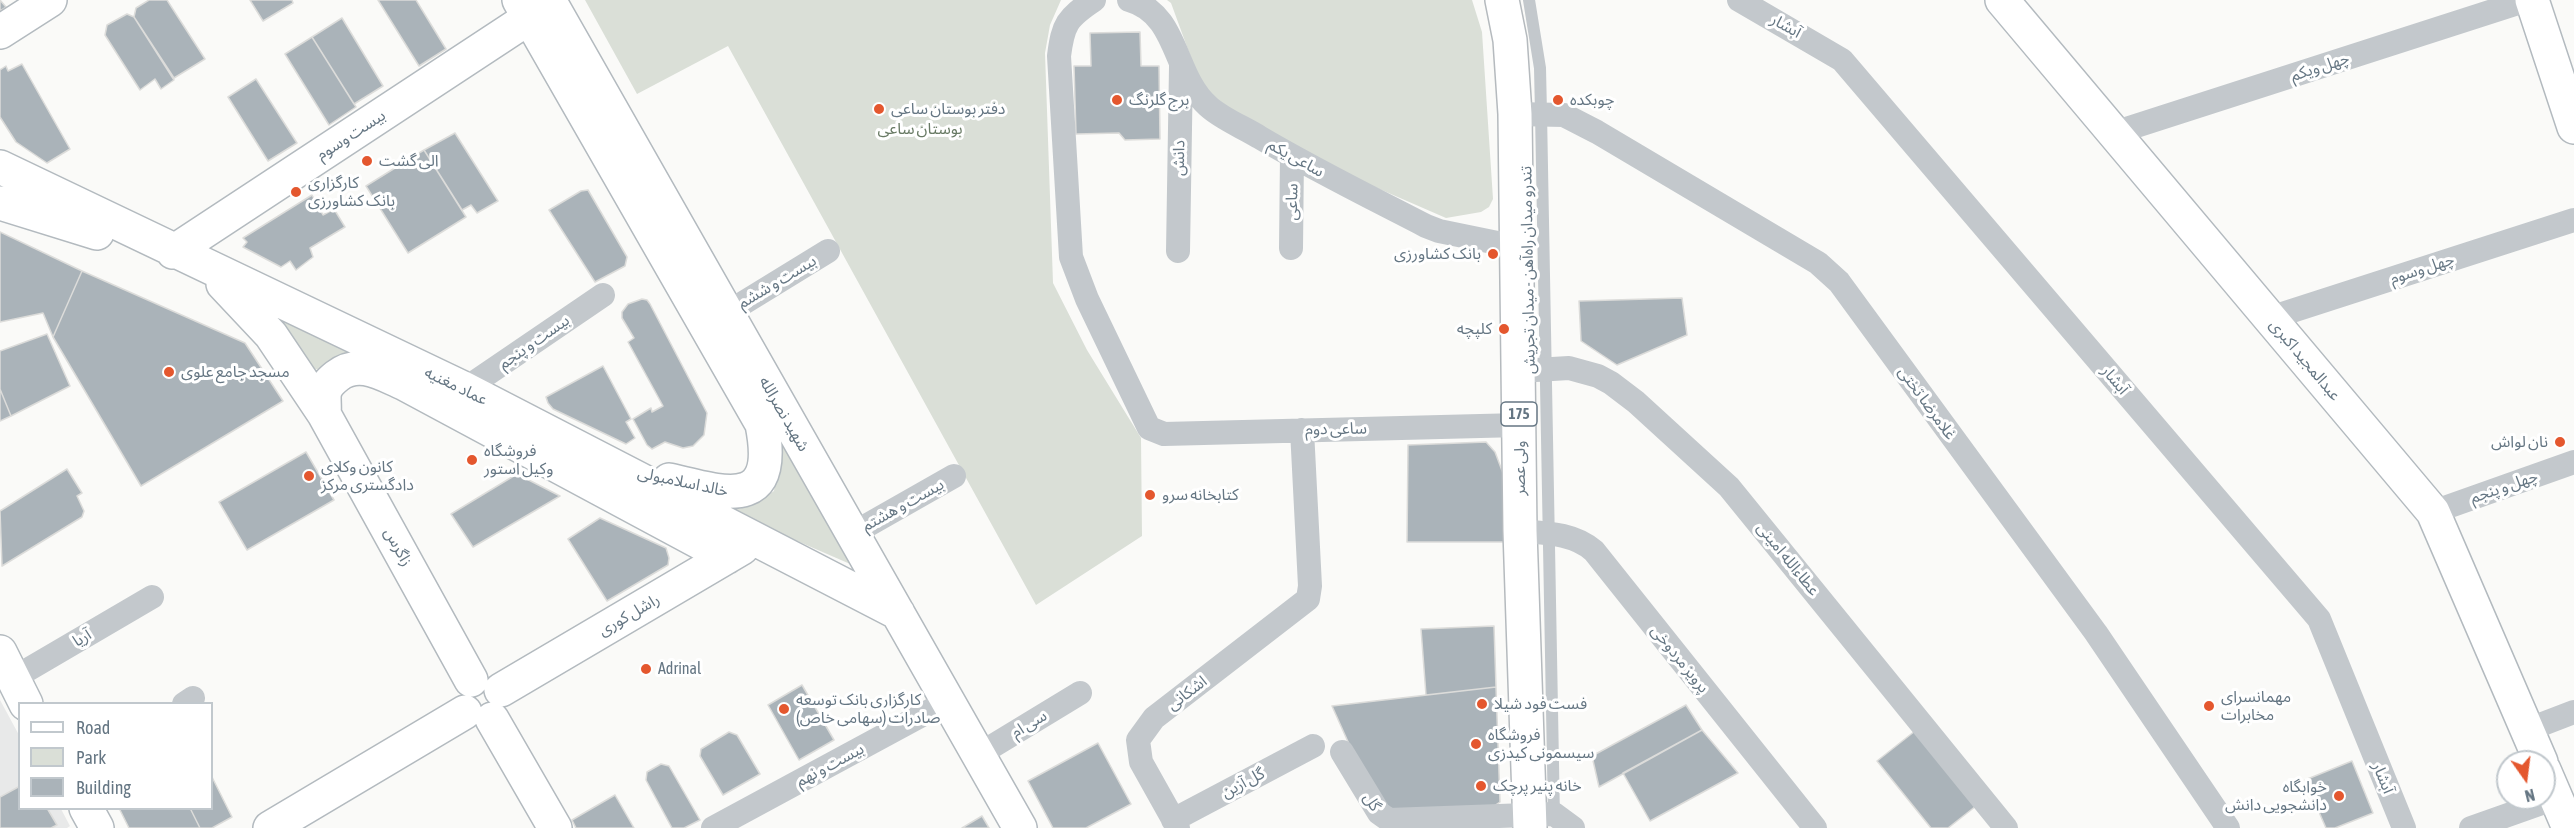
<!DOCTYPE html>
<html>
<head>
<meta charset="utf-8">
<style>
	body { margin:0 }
	#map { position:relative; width:2574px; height:828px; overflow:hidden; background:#fafaf8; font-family:"Asap Condensed",sans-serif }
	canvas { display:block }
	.legend { position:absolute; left:18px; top:702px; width:195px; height:108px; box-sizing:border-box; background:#fff; border:2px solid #c1c8cd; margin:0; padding:8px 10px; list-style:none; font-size:18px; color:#657683 }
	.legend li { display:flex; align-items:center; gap:12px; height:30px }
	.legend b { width:30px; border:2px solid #c1c8cd }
	.north { position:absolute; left:2496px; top:750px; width:60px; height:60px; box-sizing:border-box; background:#fff; border:2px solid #c1c8cd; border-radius:50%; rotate:166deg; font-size:16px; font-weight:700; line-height:24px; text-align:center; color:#657683 }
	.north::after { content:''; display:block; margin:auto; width:21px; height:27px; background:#e4572e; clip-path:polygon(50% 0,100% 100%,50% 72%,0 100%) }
</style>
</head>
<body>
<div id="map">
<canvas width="2574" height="828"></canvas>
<ul class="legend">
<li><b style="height:8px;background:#fff"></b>Road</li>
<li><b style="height:16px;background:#dadfd7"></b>Park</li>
<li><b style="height:16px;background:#aab3b9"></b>Building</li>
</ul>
<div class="north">N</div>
</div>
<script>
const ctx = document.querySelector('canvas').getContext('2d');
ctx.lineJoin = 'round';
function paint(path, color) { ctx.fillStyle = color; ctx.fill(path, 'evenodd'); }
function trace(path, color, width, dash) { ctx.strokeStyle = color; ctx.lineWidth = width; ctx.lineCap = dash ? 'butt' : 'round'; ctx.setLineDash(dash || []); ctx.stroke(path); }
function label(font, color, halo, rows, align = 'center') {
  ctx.font = font + ' "Asap Condensed","Noto Sans Arabic",sans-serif'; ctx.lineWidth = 6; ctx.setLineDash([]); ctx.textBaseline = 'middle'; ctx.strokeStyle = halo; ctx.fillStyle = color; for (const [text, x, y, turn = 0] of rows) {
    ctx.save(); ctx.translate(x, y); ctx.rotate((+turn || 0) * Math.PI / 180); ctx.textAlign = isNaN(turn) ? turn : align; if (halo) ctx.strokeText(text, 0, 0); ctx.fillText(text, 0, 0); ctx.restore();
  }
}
paint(new Path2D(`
	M0,700L19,735L20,808L61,809L70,826L67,828H0Z`), '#e8e9e9');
paint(new Path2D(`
	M585,0H1061L1050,25L1045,53L1053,283L1087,350L1141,438L1142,536L1036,605L728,46L637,94Z
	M1167,0H1472L1482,32L1493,199L1489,207L1481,212L1446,218L1292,151L1205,96L1171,3Z
	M278,316L367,356L310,371L276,325Z
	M782,427L864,570L728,511L752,506L774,491Z`), '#dadfd7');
const building = new Path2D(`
	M0,0L6,7L0,11Z
	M149,0H167L205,59L174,78L134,17L136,8Z
	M250,0H292L293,3L263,21Z
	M378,0H416L446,49L419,66Z
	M127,14L134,17L174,80L161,89L155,79L140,90L105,35L107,25Z
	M342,18L383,86L354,104L312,37Z
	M1140,32L1141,66H1159L1160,139L1125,140L1119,133L1076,134L1074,66H1091L1090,33Z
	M312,37L356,107L329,125L285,54Z
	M22,64L70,149L47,163L16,142L0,117V70L6,66L8,71Z
	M256,79L297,143L268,161L228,97Z
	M455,133L498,201L477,213L471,205L462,210L424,150Z
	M424,150L466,217L408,253L366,186Z
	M588,190L627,257L625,266L595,282L549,210L581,191Z
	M312,195L323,215L334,209L345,227L310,248L313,257L296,270L290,261L281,267L243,247L247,242L243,238Z
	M0,232L82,271L53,337L43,313L0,322Z
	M82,271L245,343L283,401L141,486L53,337Z
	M1682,298L1687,335L1617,365L1581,341L1579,301Z
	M642,299L647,300L650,304L707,413L704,435L693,446L683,448L665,442L652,449L647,445L633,419L651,408L652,412L663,406L628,342L634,338L622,318V312L628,304Z
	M47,334L70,386L11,416L0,389V351Z
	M603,366L631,419L626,422L635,438L626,444L553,409L548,403L546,397Z
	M0,389L11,416L0,421Z
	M1486,442L1495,452L1504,476V542H1407L1408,445Z
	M306,452L334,500L247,550L219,502Z
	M67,469L82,493L77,496L84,511L82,517L2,566L0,511Z
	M517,474L560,496L473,547L451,514Z
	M600,518L666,548L669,558L668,565L607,601L568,539Z
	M1494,626L1496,687L1426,695L1421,629Z
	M802,685L834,740L799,760L768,705Z
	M1496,687L1500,802L1491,808L1387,812L1349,744L1332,706Z
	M1686,705L1702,730L1599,787L1592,756Z
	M1702,730L1738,773L1650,821L1623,773Z
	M1915,731L1976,806L1948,828H1931L1877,761Z
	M729,732L737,735L760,774L723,795L700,756L701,749Z
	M1098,743L1131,804L1086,828H1053L1028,781Z
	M2352,761L2373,813L2335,828H2326L2305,780Z
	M661,764L669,766L700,820L684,828H672L646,780L647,772Z
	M212,777L232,817L212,828H200L190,808H212Z
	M20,786V808H47L57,825L51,828H0V797Z
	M615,795L634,828H576L572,820Z
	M119,808H190L200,828H129Z
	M982,816L989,828H962Z`);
paint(building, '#aab3b9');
trace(building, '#dcdcda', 1.5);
const secondary = new Path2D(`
	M519,0L762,424C779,511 727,494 669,480
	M549,0L1020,828
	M2002,0L2433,512L2541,762
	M2532,0L2574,127
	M0,32L50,0
	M0,167L465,389L898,613
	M0,203L97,233
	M173,252L547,6
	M223,284L271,335L324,414L471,680
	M324,414C325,407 323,397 325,391C327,384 332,380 337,376C359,359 382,374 403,383L727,557
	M0,652L26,704
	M501,690L742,548
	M492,719L555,828
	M2544,770L2569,828
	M86,808L97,828
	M270,828L465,712`);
const primary = new Path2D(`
	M1502,0L1510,40L1515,114L1520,531L1530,828`);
trace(secondary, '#b3babf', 36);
trace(primary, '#b5babe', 36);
trace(new Path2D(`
	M1529,0L1540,68L1541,113L1554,817`), '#c3c8cc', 12);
trace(new Path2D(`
	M1094,0C1067,18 1063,24 1059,56L1071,257L1087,299L1149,428L1164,434L1520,425
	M1129,0C1179,14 1173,75 1208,106C1222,119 1243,127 1259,137C1313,169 1370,197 1426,226L1439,231L1517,247
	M1739,0L1842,60L2319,619L2404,828
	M1515,114L1564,115L1597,132L1818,263L1839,282L2096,633L2228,828
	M2114,133L2527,0
	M1291,248L1292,156
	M1178,251L1181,67
	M727,313L828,251
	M2270,318L2574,220
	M1519,371L1569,368L1598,376L1611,383L1636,402L1729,487L2006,828
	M465,389L603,295
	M2433,512L2574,462
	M1520,531C1545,533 1574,533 1594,551L1815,828
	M852,534L954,476
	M12,679L152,597
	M184,704L193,698
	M2527,730L2574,712
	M1342,752L1379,813L1389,820L1554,814L1573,828
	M978,755L1080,693
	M1173,820L1313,746
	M713,828L948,701
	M1178,828L1141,762L1138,740L1154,718L1308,599L1310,586L1302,430
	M2471,828L2556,798`), '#c3c8cc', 24);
trace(secondary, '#fff', 33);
trace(primary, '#fff', 33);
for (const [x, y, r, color] of [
	[1117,100,6,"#e4572e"],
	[1558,100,6,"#e4572e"],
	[879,109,6,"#e4572e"],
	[367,161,6,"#e4572e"],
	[296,192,6,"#e4572e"],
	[1493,254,6,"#e4572e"],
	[1504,329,6,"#e4572e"],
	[169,372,6,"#e4572e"],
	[2560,442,6,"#e4572e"],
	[472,460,6,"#e4572e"],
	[309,476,6,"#e4572e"],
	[1150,495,6,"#e4572e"],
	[646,669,6,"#e4572e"],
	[1482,704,6,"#e4572e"],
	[2209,706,6,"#e4572e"],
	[784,709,6,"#e4572e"],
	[1476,744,6,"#e4572e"],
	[1481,786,6,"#e4572e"],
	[2339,796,6,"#e4572e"]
]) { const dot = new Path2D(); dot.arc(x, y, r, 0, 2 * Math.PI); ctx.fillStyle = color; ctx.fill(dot); trace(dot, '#fff', 2); }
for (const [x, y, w] of [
	[1519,414,36]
]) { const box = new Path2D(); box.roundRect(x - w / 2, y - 12, w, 24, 4.5); ctx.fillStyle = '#fff'; ctx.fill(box); trace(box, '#657683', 1.5); }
label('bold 15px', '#657683', null, [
	["175",1519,414]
]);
label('16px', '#657683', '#fff', [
	["آبشار",1786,26,29],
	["چهل ویکم",2320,67,-18],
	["بیست وسوم",351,135,-33],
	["دانش",1179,158,-89],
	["ساعی یکم",1296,158,29],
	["ساعی",1292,202,-89],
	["چهل وسوم",2422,269,-18],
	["تندرو میدان راه‌آهن - میدان تجریش",1528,270,-91],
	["بیست و ششم",777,282,-31],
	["بیست و پنجم",534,342,-35],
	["عبدالمجید اکبری",2305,360,50],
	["آبشار",2115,380,50],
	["عماد مغنیه",456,386,26],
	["غلامرضا تختی",1927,403,54],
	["شهید نصرالله",784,414,60],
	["ساعی دوم",1336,429,-1],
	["ولی عصر",1520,468,-90],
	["خالد اسلامبولی",683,482,12],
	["چهل و پنجم",2504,487,-19],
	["بیست و هشتم",903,505,-29],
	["زاگرس",398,547,61],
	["عطاءالله امینی",1788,559,51],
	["راشل کوری",629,615,-30],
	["آریا",82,638,-31],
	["پرویز مردوخی",1680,659,51],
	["اشکانی",1187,693,-37],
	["سی ام",1029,724,-31],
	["بیست و نهم",830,765,-28],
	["آبشار",2383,778,68],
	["گل آزین",1243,783,-28],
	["گل",1372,802,58]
]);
label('16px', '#657683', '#fff', [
	["برج گلرنگ",1129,100],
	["چوبکده",1570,100],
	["دفتر بوستان ساعی",891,109],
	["الی گشت",379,161],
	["کارگزاری",308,183],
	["بانک کشاورزی",308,201],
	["بانک کشاورزی",1481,254,"right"],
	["کلپچه",1492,329,"right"],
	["مسجد جامع علوی",181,372],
	["نان لواش",2548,442,"right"],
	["فروشگاه",484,451],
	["وکیل استور",484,469],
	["کانون وکلای",321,467],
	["دادگستری مرکز",321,485],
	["کتابخانه سرو",1162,495],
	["Adrinal",658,669],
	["مهمانسرای",2221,697],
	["مخابرات",2221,715],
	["کارگزاری بانک توسعه",796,700],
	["صادرات (سهامی خاص)",796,718],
	["فست فود شیلا",1494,704],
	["فروشگاه",1488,735],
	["سیسمونی کیدزی",1488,753],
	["خانه پنیر پرچک",1493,786],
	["خوابگاه",2327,787,"right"],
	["دانشجویی دانش",2327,805,"right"]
], 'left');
label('16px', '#687a64', '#fff', [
	["بوستان ساعی",920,129]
]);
</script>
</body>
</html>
